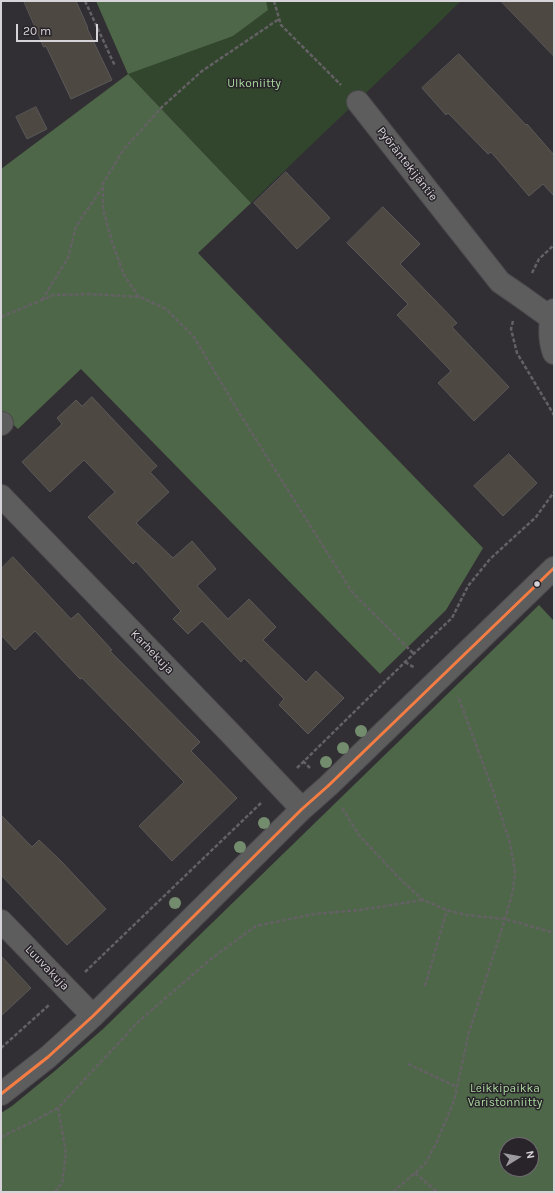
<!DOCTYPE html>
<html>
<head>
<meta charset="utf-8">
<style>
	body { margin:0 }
	#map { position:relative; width:555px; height:1193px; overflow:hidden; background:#312f33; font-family:Karla,sans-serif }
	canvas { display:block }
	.frame { position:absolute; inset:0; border:2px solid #d7d4d9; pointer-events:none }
	.north { position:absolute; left:499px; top:1137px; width:40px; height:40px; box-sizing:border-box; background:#28242a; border:1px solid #6e6a70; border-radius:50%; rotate:79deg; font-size:11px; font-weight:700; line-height:16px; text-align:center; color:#d7d4d9 }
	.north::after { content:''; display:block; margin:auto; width:14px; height:18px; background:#9d9a9f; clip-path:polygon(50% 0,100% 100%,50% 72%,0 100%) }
	.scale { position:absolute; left:16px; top:24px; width:82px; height:18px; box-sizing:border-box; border:2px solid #d7d4d9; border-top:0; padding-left:5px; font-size:12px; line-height:14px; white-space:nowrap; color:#d7d4d9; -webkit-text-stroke:3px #28242a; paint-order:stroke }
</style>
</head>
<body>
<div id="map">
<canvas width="555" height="1193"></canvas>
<div class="frame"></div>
<div class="north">N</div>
<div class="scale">20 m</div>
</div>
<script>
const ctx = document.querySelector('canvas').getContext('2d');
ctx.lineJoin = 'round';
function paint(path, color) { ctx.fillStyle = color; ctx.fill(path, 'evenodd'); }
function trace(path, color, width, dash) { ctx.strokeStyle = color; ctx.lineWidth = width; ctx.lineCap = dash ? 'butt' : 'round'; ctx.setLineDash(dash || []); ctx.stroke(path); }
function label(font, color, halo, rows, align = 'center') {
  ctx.font = font + ' Karla,sans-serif'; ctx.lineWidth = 3; ctx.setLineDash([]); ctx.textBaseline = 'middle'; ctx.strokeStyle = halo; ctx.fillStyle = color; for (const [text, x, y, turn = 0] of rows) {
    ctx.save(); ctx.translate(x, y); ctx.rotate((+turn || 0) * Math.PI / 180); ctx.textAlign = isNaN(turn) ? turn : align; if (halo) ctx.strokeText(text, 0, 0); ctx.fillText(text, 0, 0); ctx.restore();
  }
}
paint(new Path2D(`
	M96,1H461C392,69 321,135 251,203L128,74Z`), '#32452d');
paint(new Path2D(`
	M96,1H266L268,10L233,36L128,74L251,203L198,253L483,548L446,610L380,674L81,369L18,429L1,413V169L128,74Z
	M539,605L554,621V1192H1V1113L12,1106L56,1070L103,1029ZM507,1145H531V1169H507Z`), '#4f6749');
const building = new Path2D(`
	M24,1H76L88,28H87L112,80L71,99L46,46L44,47Z
	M501,1H554V56Z
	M459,54L526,125L527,124L554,155V196L543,184L529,196L491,152L488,154L448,113L446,115L422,88Z
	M36,107L47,129L27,139L16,117Z
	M286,172L330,218L297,249L254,203Z
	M383,207L420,244L400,264L457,323L452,327L509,387L474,421L438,383L451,371L397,315L408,304L347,243Z
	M92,397L157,466L150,472L169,492L136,523L173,558L192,541L216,569L197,586L228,619L249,599L276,627L263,640L306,682L316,671L344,698L308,734L279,705L284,699L244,658L241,662L202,621L188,634L173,619L181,611L136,561L133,564L88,517L115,492L84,460L50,492L22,462L62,424L57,418L76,400L82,406Z
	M509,454L537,483L503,516L474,486Z
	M13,557L71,619L78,613L112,650L110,651L200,742L191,751L237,798L172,861L139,826L184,782L82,678L80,679L35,631L15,650L1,635V569Z
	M1,815L32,847L39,840L61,861L106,909L67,945L1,875Z
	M1,956L31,988L1,1016Z`);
paint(building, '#4e4842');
trace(building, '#5b5959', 1);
const street = new Path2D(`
	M358,102L500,282L519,295L551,318
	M554,310C549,322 549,340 554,353
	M1,424L2,423
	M1,496L233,736L302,809
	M1,921L93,1016
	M1,1094L48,1057L93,1016L302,809L328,786L554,568`);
trace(street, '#4c4a4d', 24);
trace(new Path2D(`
	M85,1L115,66
	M274,1L281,25L341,85
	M532,273L539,259L554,245
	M139,297L124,275L112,242L103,209V183L124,149L162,107L202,71L279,19
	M42,300L68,258L76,226L103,187
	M1,317L54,295L90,294L140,297L166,309L194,337L238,411L352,592L414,654
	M513,321L511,329L517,353L554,415
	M405,662L415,668
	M303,761L310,768
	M297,768L405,662L452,618L468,586L490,559L536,517L554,492
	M342,808L359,835L400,879L423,900L447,910L466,915L505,919L551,932L554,934
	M85,972L262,802
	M425,986L447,910
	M1,1048L49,1005
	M408,1064L457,1087
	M1,1137L30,1123L58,1108L139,1021L212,958L256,926L314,914L360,910L423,900
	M415,1173L437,1192
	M55,1192L62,1183L66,1153L58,1108
	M393,1192L425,1164L436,1144L454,1101L469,1032L505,919L513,891L515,872L510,843L492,788L458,696`), '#636163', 2.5, [4, 2]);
trace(street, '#5e5d5e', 22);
trace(new Path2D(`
	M1,1094L48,1057L93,1016L302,809L328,786L554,568`), '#f77d43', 3);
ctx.fillStyle = '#738c6d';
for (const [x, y] of [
	[361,731],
	[343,748],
	[326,762],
	[264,823],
	[240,847],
	[175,903]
]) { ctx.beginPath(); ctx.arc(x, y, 6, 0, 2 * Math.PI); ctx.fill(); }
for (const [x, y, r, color] of [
	[537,584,3.5,"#d7d4d9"]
]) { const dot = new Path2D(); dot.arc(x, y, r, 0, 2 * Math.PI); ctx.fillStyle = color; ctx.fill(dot); trace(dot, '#28242a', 1.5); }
label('12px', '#a9d89d', '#28242a', [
	["Ulkoniitty",254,84],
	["Leikkipaikka",505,1089],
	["Varistonniitty",505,1103]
]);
label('12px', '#d7d4d9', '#28242a', [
	["Pyöräntekijäntie",407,164,52],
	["Karhekuja",152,652,46],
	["Luuvakuja",47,968,46]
]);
</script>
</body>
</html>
